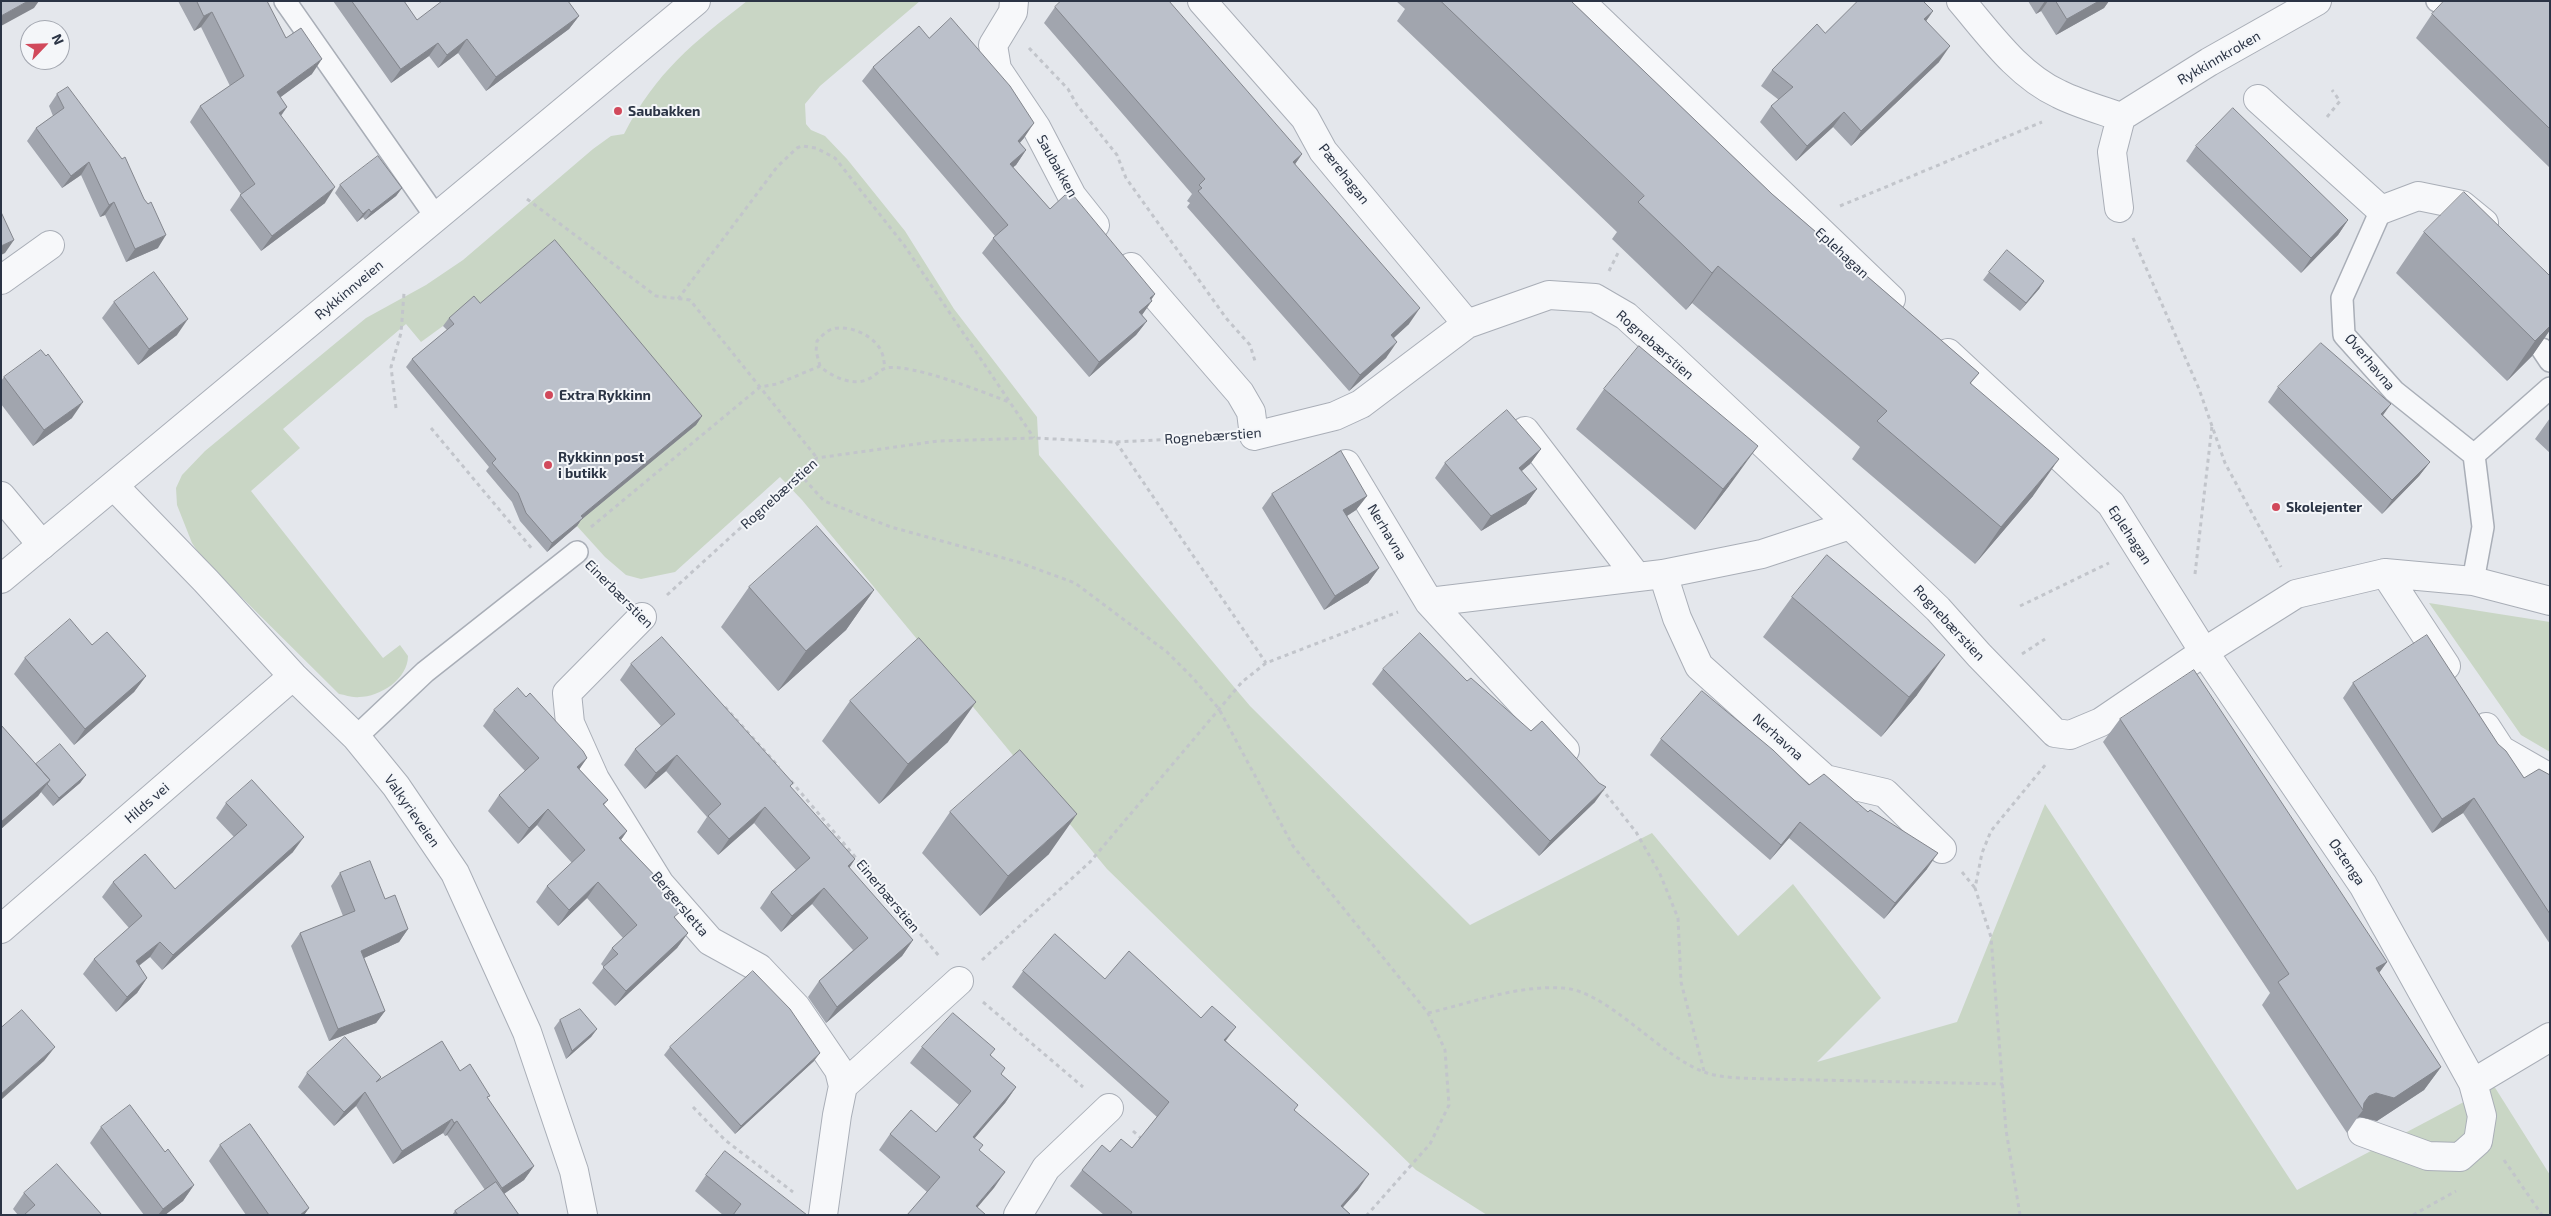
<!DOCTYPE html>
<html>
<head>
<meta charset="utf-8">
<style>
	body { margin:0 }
	#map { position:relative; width:2551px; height:1216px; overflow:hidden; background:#e4e7ec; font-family:"Exo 2",sans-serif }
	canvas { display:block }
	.frame { position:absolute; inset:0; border:2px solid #2b3445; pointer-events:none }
	.north { position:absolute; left:20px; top:20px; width:50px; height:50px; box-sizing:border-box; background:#f4f6f9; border:1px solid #a4a8b1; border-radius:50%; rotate:66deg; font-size:14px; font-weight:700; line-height:20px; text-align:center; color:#2b3445 }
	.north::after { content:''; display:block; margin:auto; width:18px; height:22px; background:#d1495b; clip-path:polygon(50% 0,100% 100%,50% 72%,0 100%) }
</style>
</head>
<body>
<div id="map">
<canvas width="2551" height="1216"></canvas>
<div class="frame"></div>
<div class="north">N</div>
</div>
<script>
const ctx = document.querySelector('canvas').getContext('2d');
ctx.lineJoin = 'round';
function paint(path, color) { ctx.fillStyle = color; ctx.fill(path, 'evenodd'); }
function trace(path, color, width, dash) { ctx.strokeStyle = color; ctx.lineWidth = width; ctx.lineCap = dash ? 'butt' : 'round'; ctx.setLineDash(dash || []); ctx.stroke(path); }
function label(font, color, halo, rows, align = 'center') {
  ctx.font = font + ' "Exo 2",sans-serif'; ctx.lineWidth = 4; ctx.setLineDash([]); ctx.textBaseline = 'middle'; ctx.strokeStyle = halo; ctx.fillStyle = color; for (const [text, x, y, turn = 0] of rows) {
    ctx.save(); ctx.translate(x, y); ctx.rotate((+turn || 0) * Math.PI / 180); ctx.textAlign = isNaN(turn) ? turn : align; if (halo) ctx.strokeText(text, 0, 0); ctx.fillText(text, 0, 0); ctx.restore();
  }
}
paint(new Path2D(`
	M747,1H920L820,86L805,104L806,124L811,130L825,136L847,159L905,231L954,309L1037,417L1039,455L1250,706L1470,925L1652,833L1738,936L1793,884L1881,998L1817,1062L1957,1022L2045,804L2297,1190L2494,1086L2550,1175V1215H1487L1416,1170L1107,869L802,500L780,477L675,572L641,579L626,575L605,557L576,525L474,311L443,326L421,342L406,324L283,429L300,448L251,491L383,658L400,645L408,656C408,679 380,697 359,697C352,698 346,695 339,694L202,558L192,543L177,505L176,488L182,475L205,451L366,318L426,285L463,260L593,149L611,136L624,134C657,71 692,44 747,1Z
	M2429,603L2550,622V752L2521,735Z`), '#c9d6c5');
const service = new Path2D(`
	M285,1L436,217
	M2437,1L2446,4
	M2381,210L2342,298L2344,335L2394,391L2474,455
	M2542,349L2550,361
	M2473,581L2483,527L2474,455L2550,388
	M356,737L425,672L577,552`);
const minor = new Path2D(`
	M1014,1L1013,12L993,45L997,69L1036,127L1072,196L1095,225
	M1202,1L1305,118L1323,151L1467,324
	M1580,1L1891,299
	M1961,1C1990,35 2018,75 2059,94C2079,104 2101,110 2121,117L2209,62L2317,1
	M2258,99L2381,210L2418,196L2462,205L2484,223
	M2119,208L2112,152L2121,117
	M1131,267L1240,393L1251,412L1254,436L1335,416L1361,404L1467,324L1549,295L1595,298L1626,316L1668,354L1850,525L1938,609L1979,655L2055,733L2070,735L2101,722L2204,652L2296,594L2385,573L2473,581L2550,601
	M1,280L50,245
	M1948,353L2111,504L2204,652L2363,885L2473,1083L2482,1116L2478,1141L2460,1157L2428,1156L2362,1132
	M1525,431L1637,577
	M1346,464L1429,602L1565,750
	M114,486L206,581L293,676L356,737L396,786L455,873L527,1032L574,1171L583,1215
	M1,496L42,545
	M2385,573L2446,666
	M1663,574L1677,618L1699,666L1825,779L1885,793L1942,849
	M1429,602L1663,574L1762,554L1850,525
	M642,617L567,693L570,723L595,779L660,884L710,941L759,968L796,1007L839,1070L843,1086L837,1115L823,1215
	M2486,727L2501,750L2550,778
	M1,929L293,676
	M2473,1083L2550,1037
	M843,1086L959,981
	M1018,1215L1046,1168L1109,1108`);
const tertiary = new Path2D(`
	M1,579L696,1`);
trace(service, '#a9aeb7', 24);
trace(minor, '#a9aeb7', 30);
trace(tertiary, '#a9aeb7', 30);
trace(new Path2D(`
	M1029,48L1068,89L1077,105L1117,155L1126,178L1226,318L1250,345L1255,361
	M2327,117L2340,101L2332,90
	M527,199L656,296L690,300L817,458
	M1840,206L2042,122
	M2133,238L2199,389L2225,463L2281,567
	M1609,271L1619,251
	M678,299L777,167L797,148L802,146L816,148L835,158L904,245L1034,438
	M820,366L816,351L817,341C821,337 826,331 832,329C849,324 876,336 882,353C884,358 884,363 885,368
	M396,408L391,367L401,333L404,293
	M431,428L533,550
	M1116,442L1266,663
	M799,473L824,501L891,527L1018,562L1075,583L1167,652L1193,678L1219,709L1293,846L1428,1013L1445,1050L1449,1105L1430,1144L1367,1215
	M591,527L760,387L777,384L820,366C830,376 852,386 866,380C873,378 879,370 886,368C911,363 983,392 1009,402
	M598,572L620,594
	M2195,574L2212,426
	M667,595L817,458L938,441L1034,438L1115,442L1221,437
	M2020,606L2109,563
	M2022,654L2045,639
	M725,707L779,767
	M791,781L939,956
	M1601,788L1636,832L1660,874L1678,918L1681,982L1704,1071
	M1962,872L1975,888
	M982,960L1090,862L1242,682L1266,663L1398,612
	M983,1002L1083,1087
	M1428,1013C1471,1003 1517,985 1562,988C1607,990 1657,1054 1704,1072C1723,1079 1747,1078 1768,1079L2003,1084
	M693,1107L725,1140L793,1192
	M1133,1131L1143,1140
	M2504,1160L2542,1215
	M2020,1215L2006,1130L1991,937L1975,888L1982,853L1991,831L2046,764
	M2413,1215L2456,1191`), '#c2c5cb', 3, [4, 4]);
trace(service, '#f7f8fa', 21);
trace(minor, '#f7f8fa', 28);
trace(tertiary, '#f7f8fa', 28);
paint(new Path2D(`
	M178,1H267L286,38L312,74L280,97L287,107L281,116L325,203L261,251L230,210L241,194L190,122L200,106L230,86L201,27L194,31Z
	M333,1H404L417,20L579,16L569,29L486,91L458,53L438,68L429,56L391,83Z
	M1396,1H1571L1772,194L1979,373L1971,383L2033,496L1975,564L1852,459L1860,447L1692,303L1686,310L1612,239L1617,232L1397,21L1405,9Z
	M2028,1H2109L2104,8L2056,35L2041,11L2036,14Z
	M2550,2V168L2416,38L2432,14Z
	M1055,7L1302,154L1295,164L1409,324L1394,338L1386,358L1349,391L1187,207L1190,203L1187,201L1192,194L1044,23Z
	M1933,11L1926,21L1939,62L1851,146L1833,127L1796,161L1760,122L1771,106L1779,100L1761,86L1772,70L1825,33Z
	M929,38L1024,138L1020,143L1026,150L1016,165L1013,167L1050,209L1155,294L1142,315L1147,321L1136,335L1089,377L982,253L995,236L862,81L873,67Z
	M57,94L158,248L126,262L105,215L100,217L81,175L62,188L27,141L36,128L53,116L49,106Z
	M2196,146L2348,220L2338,235L2301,273L2186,161Z
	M340,185L402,188L396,196L365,220L363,217L357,222L335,193Z
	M2424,232L2550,276V330L2532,356L2507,381L2396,273Z
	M1989,272L2044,281L2039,289L2020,311L1983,280Z
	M114,302L177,335L138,365L102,318Z
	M480,303L702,416L696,425L581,520L577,526L547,552L520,521L512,502L486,471L489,467L406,367L412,359L447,330L443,326L449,318Z
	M4,377L72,418L33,446L1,404V381Z
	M2278,387L2383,415L2430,462L2419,476L2382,514L2268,402Z
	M1604,389L1729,486L1695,530L1576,429Z
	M2550,418V453L2535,439Z
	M1541,449L1530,464L1521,471L1537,489L1526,504L1481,531L1435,478L1445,463Z
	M1272,494L1367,496L1356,510L1347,516L1379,568L1368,583L1324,610L1262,508Z
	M749,587L874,590L846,630L778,691L721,627Z
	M1792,597L1917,695L1881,737L1763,637Z
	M92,645L146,676L134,692L74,745L14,674L25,658Z
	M631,664L793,783L790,787L855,859L849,868L913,940L902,956L826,1023L808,997L819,981L853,950L812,904L781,932L760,908L771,892L796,870L754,823L718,855L697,832L707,817L666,771L645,789L624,765L635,749L661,726L620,680Z
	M1383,669L1467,681L1595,802L1539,856L1372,684Z
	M2353,683L2498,744L2524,778L2550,775V944L2463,813L2432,833L2343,698Z
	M850,701L948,742L879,804L822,741Z
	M494,710L587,758L579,769L608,800L604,805L627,831L621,840L660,881L657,885L676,919L688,933L677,948L615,1006L592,983L604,967L601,964L612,948L623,938L587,898L558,926L536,902L547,886L572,863L537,825L518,844L488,811L499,795L525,771L483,726Z
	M2120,719L2387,962L2379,973L2441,1067L2424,1090L2377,1121L2360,1117L2357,1118L2347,1133L2262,1005L2270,993L2103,742Z
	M1,725L36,764L86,775L80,783L53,806L41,792L38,796L1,829Z
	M1661,739L1809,785L1927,869L1884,919L1789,838L1770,860L1650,755Z
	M226,803L293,852L162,970L150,957L139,966L147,978L137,993L116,1012L83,974L94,959L129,928L102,897L113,882L175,889L234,837L216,818Z
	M950,812L1049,854L980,916L922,853Z
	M340,873L385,899L408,929L399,942L364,958L385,1011L376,1023L329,1041L291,946L300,933L343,916L331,886Z
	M1023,971L1105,979L1226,1041L1294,1111L1358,1190L1343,1207L1351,1215H1104L1070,1186L1082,1170L1110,1152L1132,1148L1157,1117L1012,987Z
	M560,1020L597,1029L591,1037L566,1059L554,1028Z
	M670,1047L814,1061L735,1134L664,1055Z
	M922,1047L991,1055L1001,1074L1016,1087L1005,1103L974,1138L994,1188L927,1192L879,1150L890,1134L936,1132L959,1105L910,1063Z
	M460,1071L488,1099L534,1166L524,1180L504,1194L519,1215H452L455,1211L485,1190L447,1135L445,1136L443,1133L393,1164L356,1106L334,1126L298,1087L307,1073L381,1077L379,1080Z
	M101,1127L194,1185L183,1201L165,1215H144L90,1143Z
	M220,1145L309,1208L304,1215H246L209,1161Z
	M706,1175L807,1215H723L695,1191Z
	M24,1193L102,1215H18L13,1209Z`), '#a1a5ae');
paint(new Path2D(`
	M28,1H39L34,8L1,26V16Z
	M2045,1H2048L2041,11L2036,14Z
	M2099,1H2109L2104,8L2056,35L2067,19Z
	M1933,11L1922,27L1924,19Z
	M212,12L201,27L194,31L204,16Z
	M579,16L569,29L486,91L496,77Z
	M467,39L458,53L438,68L447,55Z
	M438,43L429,56L391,83L401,69Z
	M1950,46L1939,62L1851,146L1861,131Z
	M322,59L312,74L266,108L277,92Z
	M287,107L276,122L279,113Z
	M1844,112L1833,127L1796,161L1807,146Z
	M1034,123L1024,138L1008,155L1018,141Z
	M1026,150L1016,165L999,179L1010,164Z
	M1302,154L1291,170L1293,162Z
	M89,162L81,175L62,188L71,176Z
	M335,187L325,203L261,251L272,236Z
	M402,188L396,196L365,220L371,212Z
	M114,202L105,215L100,217L109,205Z
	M369,209L363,217L357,222L363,214Z
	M2348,220L2338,235L2301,273L2311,258Z
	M166,235L158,248L126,262L135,249Z
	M14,240L5,253L1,255V246Z
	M1718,266L1692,303L1686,310L1712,273Z
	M2044,281L2039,289L2020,311L2026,303Z
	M1155,294L1147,305L1152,301L1142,315L1139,312L1150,298Z
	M1420,308L1409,324L1379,351L1391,335Z
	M188,319L177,335L138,365L149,349Z
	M1147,321L1136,335L1089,377L1099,362Z
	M2550,326V330L2532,356L2507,381L2535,341Z
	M1397,342L1386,358L1349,391L1360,375Z
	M83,402L72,418L33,446L44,430Z
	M2391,404L2381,418V414Z
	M702,416L696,425L581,520L577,526L547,552L552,543L581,516Z
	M1758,446L1729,486L1695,530L1723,489Z
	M1541,449L1530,464L1508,483L1519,468Z
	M2059,459L2033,496L1975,564L2001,527Z
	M2430,462L2419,476L2382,514L2392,500Z
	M1537,489L1526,504L1481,531L1491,516Z
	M1367,496L1356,510L1333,525L1343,510Z
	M1379,568L1368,583L1324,610L1335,596Z
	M874,590L846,630L778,691L806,651Z
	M1945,655L1917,695L1881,737L1909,697Z
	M146,676L134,692L74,745L85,729Z
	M976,702L948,742L879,804L908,764Z
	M677,755L666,771L645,789L656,773Z
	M587,758L576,774L577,767Z
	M86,775L80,783L53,806L59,798Z
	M50,780L38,796L1,829V822Z
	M1606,787L1595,802L1539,856L1550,841Z
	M2474,798L2463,813L2432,833L2442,819Z
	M765,807L754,823L718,855L729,839Z
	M548,809L537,825L518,844L529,828Z
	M1077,814L1049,854L980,916L1008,876Z
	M1800,822L1789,838L1770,860L1781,845Z
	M627,831L616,847L619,838Z
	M304,837L293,852L162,970L173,955Z
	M1938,853L1927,869L1884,919L1895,903Z
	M855,859L844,876L848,866Z
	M598,882L587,898L558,926L569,910Z
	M824,888L812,904L781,932L792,916Z
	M408,929L399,942L353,963L361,951Z
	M688,933L677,948L615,1006L626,991Z
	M913,940L902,956L826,1023L837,1007Z
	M160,942L150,957L125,976L136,961Z
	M2387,962L2370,985L2376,968Z
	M147,978L137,993L116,1012L127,997Z
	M385,1011L376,1023L329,1041L338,1029Z
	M1236,1027L1224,1043V1040Z
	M597,1029L591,1037L566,1059L572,1051Z
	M55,1047L44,1061L1,1100V1094Z
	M820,1053L814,1061L735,1134L741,1126Z
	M2441,1067L2424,1090L2377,1121L2360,1117L2357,1118L2363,1110L2361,1107L2369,1096Z
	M1016,1087L1005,1103L962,1153L973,1137Z
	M365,1092L356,1106L334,1126L344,1112Z
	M452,1119L443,1133L393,1164L402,1151Z
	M457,1121L447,1135L445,1136L454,1123Z
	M534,1166L524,1180L492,1202L502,1188Z
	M1005,1172L994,1188L971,1215L976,1206Z
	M1369,1174L1358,1190L1336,1215L1341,1206Z
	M194,1185L183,1201L165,1215H158L163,1209Z
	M309,1208L304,1215H300Z`), '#83868d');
const building = new Path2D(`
	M1,1H28L1,16Z
	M197,1H267L286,38L301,28L322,59L277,92L287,107L279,113L335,187L272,236L240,195L255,184L200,106L244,76L212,12L204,16Z
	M352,1H404L417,20L442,1H568L579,16L496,77L467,39L447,55L438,43L401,69Z
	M1061,1H1169L1302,154L1293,162L1420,308L1391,335L1397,342L1360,375L1198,191L1202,188L1199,185L1205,179L1055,7Z
	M1441,1H1571L1772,194L1979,373L1970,383L2059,459L2001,527L1877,421L1887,411L1718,266L1712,273L1638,202L1644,196Z
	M1858,1H1923L1933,11L1924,19L1950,46L1861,131L1844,112L1807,146L1771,106L1793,87L1772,70L1817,24L1825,33Z
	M2056,1H2099L2067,19Z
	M2444,1H2548L2550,2V129L2432,14Z
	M951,18L1010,86L1034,123L1018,141L1026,150L1010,164L1050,209L1065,195H1073L1155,294L1150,298L1152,301L1139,312L1147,321L1099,362L993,238L1008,225L873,67L919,26L929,38Z
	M68,87L122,159L125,157L144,199L148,204L151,202L166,235L135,249L114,202L109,205L89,162L71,176L36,128L64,108L57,94Z
	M2233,108L2348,220L2311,258L2196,146Z
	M378,156L402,188L371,212L369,209L363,214L340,185Z
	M2464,192L2550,276V326L2535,341L2424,232Z
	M1,212L14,240L1,246Z
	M555,240L702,416L581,516L583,518L552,543L526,513L518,493L492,463L496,459L412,359L454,324L449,318L474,296L480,303Z
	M2007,250L2044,281L2026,303L1989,272Z
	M154,272L188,319L149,349L114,302Z
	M2321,343L2391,404L2381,414L2430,462L2392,500L2278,387Z
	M1639,346L1758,446L1723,489L1604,389Z
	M41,350L46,356L48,354L83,402L44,430L4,377Z
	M1507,410L1541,449L1519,468L1537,489L1491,516L1445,463Z
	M1341,451L1367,496L1343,510L1379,568L1335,596L1272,494Z
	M817,526L874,590L806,651L749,587Z
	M1827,555L1945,655L1909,697L1792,597Z
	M70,619L92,645L107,632L146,676L85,729L25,658Z
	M1420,633L1467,681L1471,678L1531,731L1542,721L1599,783L1606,787L1550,841L1383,669Z
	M2427,635L2498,744L2506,751L2524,778L2539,769L2550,775V914L2474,798L2442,819L2353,683Z
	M662,637L793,783L790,786L855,859L848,866L913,940L837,1007L819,981L868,938L824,888L792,916L771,892L810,858L765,807L729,839L708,816L721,804L677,755L656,773L635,749L675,714L631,664Z
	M919,638L976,702L908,764L850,701Z
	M2194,670L2387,962L2376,968L2441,1067L2394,1098L2376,1093L2369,1096L2364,1103L2363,1110L2278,982L2289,974L2120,719Z
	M518,688L526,697L530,693L583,751L587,758L577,767L608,800L603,804L627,831L619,838L660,881L656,885L680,912L674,917L688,933L626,991L603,967L618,954L612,948L637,925L598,882L569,910L547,886L585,850L548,809L529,828L499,795L539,758L494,710Z
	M1702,691L1773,750L1809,785L1824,774L1868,812L1870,810L1938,853L1895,903L1800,822L1781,845L1661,739Z
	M1,725L50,780L1,822Z
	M60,744L86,775L59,798L47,784L50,780L36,764Z
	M1020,750L1077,814L1008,876L950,812Z
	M252,780L304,837L173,955L160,942L136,961L147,978L127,997L94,959L142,916L113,882L145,854L175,889L247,825L226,803Z
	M370,861L385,899L395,895L408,929L361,951L385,1011L338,1029L300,933L355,911L340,873Z
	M1055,934L1105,979L1129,951L1201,1018L1212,1006L1236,1027L1224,1040L1298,1105L1294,1110L1369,1174L1341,1206L1351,1215H1130L1132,1212L1082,1170L1102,1145L1110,1152L1121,1139L1132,1148L1169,1102L1023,971Z
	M753,971L790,1009L820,1053L741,1126L670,1047Z
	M580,1009L597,1029L572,1051L560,1020Z
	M22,1010L55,1047L1,1094V1028Z
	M953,1013L995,1049L990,1055L1005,1068L1001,1074L1016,1087L973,1137L983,1145L979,1150L1005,1172L976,1206L986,1215H907L940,1177L890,1134L911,1110L936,1132L971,1091L922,1047Z
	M345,1037L381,1077L376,1082L442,1041L460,1071L470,1064L490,1096L487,1097L534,1166L502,1188L457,1121L454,1123L452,1119L402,1151L365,1092L344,1112L307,1073Z
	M130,1105L165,1152L168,1149L194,1185L163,1209L101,1127Z
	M250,1124L309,1208L300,1215H269L220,1145Z
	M725,1151L807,1215H733L741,1204L706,1175Z
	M57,1164L102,1215H24L35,1205L24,1193Z
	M496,1182L519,1215H458L455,1211Z`);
paint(building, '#bbc0ca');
trace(building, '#83868d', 1);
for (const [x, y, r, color] of [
	[618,111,5,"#d1495b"],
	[549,395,5,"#d1495b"],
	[548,465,5,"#d1495b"],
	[2276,507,5,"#d1495b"]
]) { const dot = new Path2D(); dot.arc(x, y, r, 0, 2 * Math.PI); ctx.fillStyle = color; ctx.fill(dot); trace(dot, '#f4f6f9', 2); }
label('14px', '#2b3445', '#f4f6f9', [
	["Rykkinnkroken",2219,58,-30],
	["Saubakken",1057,166,61],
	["Pærehagan",1344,174,52],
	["Eplehagan",1842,253,43],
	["Rykkinnveien",349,290,-40],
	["Rognebærstien",1655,345,41],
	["Øverhavna",2370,362,50],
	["Rognebærstien",1213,436,-4],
	["Rognebærstien",779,494,-42],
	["Nerhavna",1387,532,59],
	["Eplehagan",2130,535,57],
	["Einerbærstien",619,594,45],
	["Rognebærstien",1949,623,47],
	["Nerhavna",1778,737,42],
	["Hilds vei",147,803,-41],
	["Valkyrieveien",412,811,55],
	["Østenga",2347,862,56],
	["Einerbærstien",888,896,50],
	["Bergersletta",680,904,50]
]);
label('bold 14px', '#2b3445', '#f4f6f9', [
	["Saubakken",628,111],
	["Extra Rykkinn",559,395],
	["Rykkinn post",558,457],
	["i butikk",558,473],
	["Skolejenter",2286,507]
], 'left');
</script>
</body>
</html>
